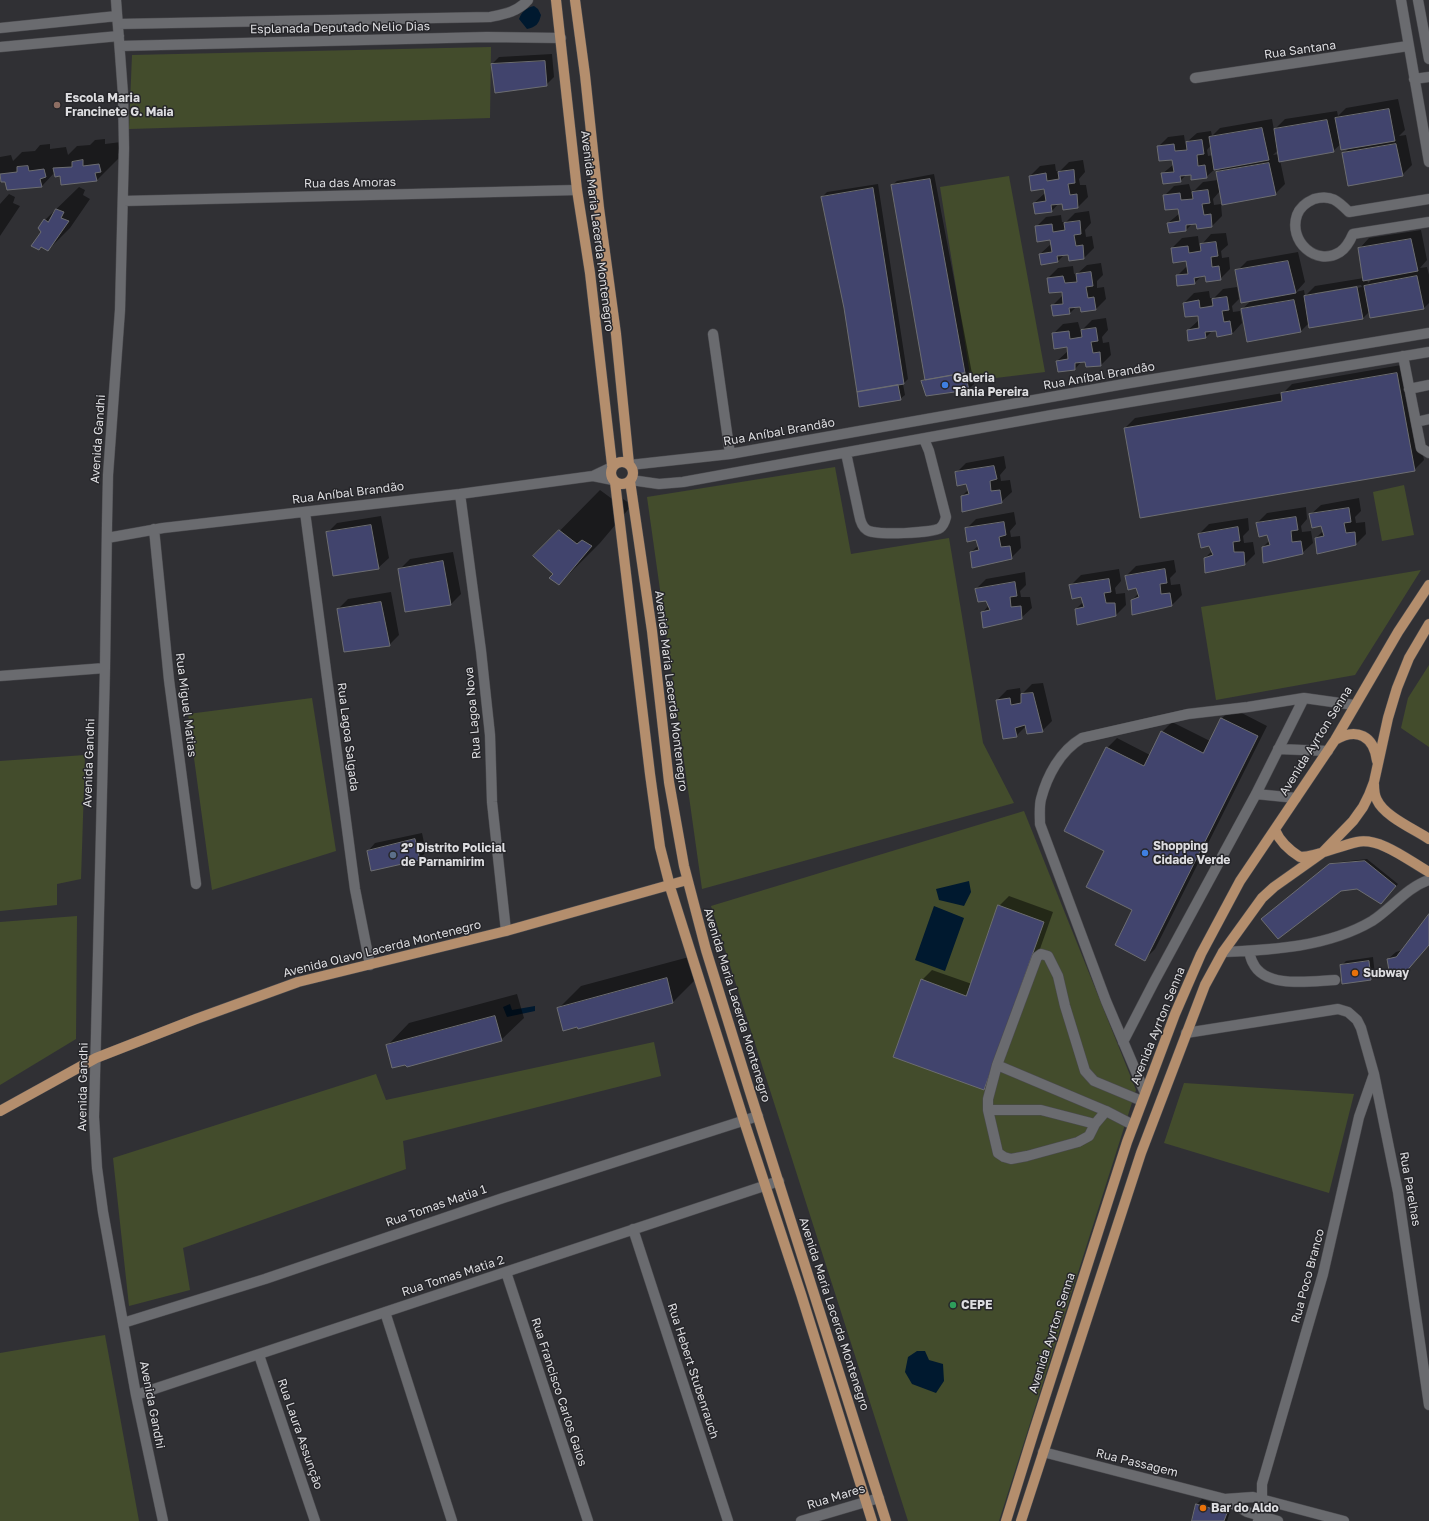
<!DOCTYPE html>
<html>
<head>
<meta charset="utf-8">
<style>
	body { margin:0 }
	canvas { display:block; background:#303034 }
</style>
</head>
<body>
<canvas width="1429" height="1521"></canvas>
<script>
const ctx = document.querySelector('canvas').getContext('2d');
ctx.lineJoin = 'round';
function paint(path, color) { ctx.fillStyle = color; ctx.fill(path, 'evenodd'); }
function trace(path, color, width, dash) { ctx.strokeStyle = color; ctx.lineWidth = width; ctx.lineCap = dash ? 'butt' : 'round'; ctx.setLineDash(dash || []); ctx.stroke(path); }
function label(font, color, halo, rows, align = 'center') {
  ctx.font = font + ' "Golos Text",sans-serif'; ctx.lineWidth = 3; ctx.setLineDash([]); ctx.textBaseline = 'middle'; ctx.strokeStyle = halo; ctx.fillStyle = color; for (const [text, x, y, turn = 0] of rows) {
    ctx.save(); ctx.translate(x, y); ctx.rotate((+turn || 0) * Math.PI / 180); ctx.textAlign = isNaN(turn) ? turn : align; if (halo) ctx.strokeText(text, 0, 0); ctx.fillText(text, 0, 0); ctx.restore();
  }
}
paint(new Path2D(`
	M491,47L490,118L129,129L132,55Z
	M1009,176L1045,372L971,381L940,187Z
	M835,467L851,554L949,538L983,743L1014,803L702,889L647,497Z
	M1404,485L1414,535L1382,541L1373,492Z
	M1421,570L1355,675L1216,700L1201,607Z
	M1429,665V747L1401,728L1408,698Z
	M312,698L336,851L212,890L188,714Z
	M85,755L81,879L57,884V905L0,911V761Z
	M1024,811L1136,1090L999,1521H908L711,906Z
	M77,916L76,1039L0,1085V922Z
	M654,1042L661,1076L403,1141L406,1169L183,1248L190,1290L129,1306L113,1158L376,1074L386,1100Z
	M1184,1083L1354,1094L1329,1193L1164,1143Z
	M105,1335L139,1521H0V1353Z`), '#434c2c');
paint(new Path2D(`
	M534,6L538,9L541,15C539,24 536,27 527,29L519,19C522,11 526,8 534,6Z
	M969,881L971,892L964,906L939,900L936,889Z
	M934,906L964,918L945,971L915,960Z
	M510,1004L512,1010L535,1006V1011L507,1017L503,1007Z
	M917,1351H925L929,1360L943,1364L944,1381L936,1393L912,1384L905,1372L908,1357Z`), '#00192f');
paint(new Path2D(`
	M552,54L554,77L546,85L492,64L499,57Z
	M1398,99L1405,130L1399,136L1406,135L1412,165L1402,175L1344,153L1349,148L1341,144L1333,151L1280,160L1285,184L1275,194L1220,191L1213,199L1214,205L1221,204L1222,216L1212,226L1198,228L1197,223H1193L1186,230L1168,223L1180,213L1179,208L1164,196L1174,186L1189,184L1191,191L1195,190L1203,182L1218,180L1217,172L1222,167L1215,169L1206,177L1191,174H1187L1180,181L1162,174L1174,164L1173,159L1158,147L1168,137L1184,135L1185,142L1188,141L1197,133L1211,131L1212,136L1220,128L1272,119L1274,130L1285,119L1337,111L1338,116L1346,108ZM1211,145L1213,155L1208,156L1207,150ZM1278,150L1279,154L1273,155Z
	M105,139V144L121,142L123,149L118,154L119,158L97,180L62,184L61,175L55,172L42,186L7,189L6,181L1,179L0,180V157L11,155L13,161L22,152L35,151L40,145L50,144V149L66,147L68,155L77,146L90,145L95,140Z
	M1083,160L1085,172L1079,179L1080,185H1086L1088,197L1078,207L1064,208L1063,203H1059L1052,211L1034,203L1045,193V188L1030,176L1040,166L1055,164L1056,171H1060L1069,162Z
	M934,174L974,384L969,389L927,395L923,381L926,378L892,185L897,181Z
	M878,184L908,379L903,384L905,395L900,399L845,308L822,197L827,192Z
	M79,187L85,190L83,195L90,199L70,228L48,250L45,220Z
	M9,194L15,197L13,203L20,206L0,236V204Z
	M1089,211L1091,223L1085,230L1086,237L1092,236L1094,248L1084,258L1069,254H1065L1058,261L1040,254L1051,244V239L1036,227L1046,217L1061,215L1062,222H1066L1075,213Z
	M1421,230L1427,260L1420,268L1427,267L1429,275V303L1424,308L1371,317L1370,311L1363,318L1310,327L1309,323L1301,331L1242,309L1252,300L1237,271L1247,261L1298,252L1305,282L1296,292L1304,290L1305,296L1315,286L1364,278L1359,249L1369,238ZM1373,278L1368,283L1367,279ZM1361,285L1362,287L1315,295V293Z
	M1226,233L1228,245L1221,251L1222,258L1229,257L1230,269L1220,279L1206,275L1202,276L1194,283L1177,276L1187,266V260L1172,248L1182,238L1198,236L1199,244L1203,243L1211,234Z
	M1101,263L1103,275L1097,281V288L1104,287L1106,299L1096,309L1081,305L1077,306L1070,313L1052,306L1063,295V290L1048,278L1058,268L1073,266L1074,274L1078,273L1087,265Z
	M1237,287L1239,299L1232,306L1233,312L1240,311L1242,323L1232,334L1217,330H1213L1206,337L1188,330L1199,320V315L1185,316L1184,303L1194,293L1209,291L1210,298H1214L1223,289ZM1218,304V306L1208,308V306Z
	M1106,318L1108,330L1102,337L1103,343L1109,342L1111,355L1101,365L1087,366L1086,361H1082L1075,369L1057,361L1068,351V346L1053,334L1063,324L1078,322L1080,329H1083L1092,320Z
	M1407,364L1424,460L1414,470L1125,428L1135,418L1283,393L1292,384Z
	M1004,456L1006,468L1000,475L1001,481L1010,480L1012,492L1001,502L962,496L969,489L967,483L956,473L966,463Z
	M600,490L619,504L623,499L632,505L600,543L559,584L555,574L535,556Z
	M1359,498L1361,511L1355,517L1356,523L1365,522L1366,534L1356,544L1318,553L1316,538L1323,531L1321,525L1310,515L1321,505Z
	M1306,507L1307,519L1301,526L1302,532L1311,531L1313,543L1302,553L1263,547L1270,540L1268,534L1257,523L1267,513Z
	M1014,512L1016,524L1010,531L1011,537L1020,536L1021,548L1011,558L971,552L979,545L976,539L966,529L976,519Z
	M381,516L389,558L378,568L327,533L337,523Z
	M1248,518L1249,530L1243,536L1244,543L1253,542L1255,554L1245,564L1205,558L1212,551L1210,544L1199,534L1209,524Z
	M453,552L461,594L451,604L400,569L410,559Z
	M1174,560L1176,572L1170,578L1171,585L1180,584L1182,595L1171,606L1132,600L1139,593L1137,586L1126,576L1136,566Z
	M1119,569L1121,581L1115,588L1116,594L1125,593L1126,605L1116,615L1078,624L1076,609L1083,602L1081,596L1071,585L1081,575Z
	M1025,572L1026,585L1020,591L1021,597H1030L1032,608L1021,618L982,613L989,605L987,599L976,589L986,579Z
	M391,592L399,635L389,645L338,609L348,599Z
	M1043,683L1052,721L1042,731L1026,726L1016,736L997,700L1007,690L1020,688L1021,695L1032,684Z
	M1232,708L1267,726L1155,949L1145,959L1133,909L1105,851L1107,748L1117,738L1150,755L1162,732L1172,722L1210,741L1222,718Z
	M422,833L426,852L419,859L368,851L375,843Z
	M1367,859L1398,884L1381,903L1357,888L1341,890L1265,917L1332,863Z
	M1009,896L1053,912L994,1079L984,1089L922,980L932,970L972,984L999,906Z
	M1429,916V945L1403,973L1388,959L1396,952L1403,950Z
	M689,957L695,980L673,1002L579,1028L559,1008L581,986Z
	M1373,957L1375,975L1370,979L1341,966L1346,961Z
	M517,994L524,1018L501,1040L387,1046L409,1023Z
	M1202,1499L1231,1508L1227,1521H1193L1197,1504Z`), '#0007');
const building = new Path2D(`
	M545,61L547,86L495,93L491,64Z
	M1389,109L1395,141L1341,150L1335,118Z
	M1327,120L1334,152L1279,162L1274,129Z
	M1262,128L1269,160L1214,170L1209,137Z
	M1202,140L1204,154L1197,155L1198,166L1205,165L1207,178L1191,180V175L1180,176L1181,182L1163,184L1161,173L1174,172L1172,160L1159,161L1157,146L1174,144L1175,151L1187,150L1186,142Z
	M1396,144L1403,176L1348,186L1342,153Z
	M83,160V166L99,164L101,172L95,173L97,181L61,185L60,176L55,177L53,168L72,167V162Z
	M1269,163L1276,195L1222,205L1216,172Z
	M28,166L29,171L44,169L46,177L40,179L42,187L7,190L5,182H1L0,174L17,172V167Z
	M1074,170L1075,183L1068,184L1070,195L1077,194L1078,208L1063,210L1062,204L1051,205L1052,212L1035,214L1033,203L1046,201L1044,189L1031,191L1029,176L1046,173L1047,181L1059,179L1058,172Z
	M930,179L965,373L925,380L891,185Z
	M873,188L904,384L857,392L844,308L821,197Z
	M1208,190L1210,203L1202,204L1204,215L1211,214L1212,227L1197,229L1196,224L1186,225V231L1169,233L1167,223L1180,221L1178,209L1165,210L1163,195L1180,193L1181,200L1193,199L1192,192Z
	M56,209L64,212L61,218L69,221L48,251L41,247L39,250L31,246L41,232L38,228L44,219L48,222Z
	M1080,221L1081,234L1074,235L1076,246L1083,245L1084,259L1069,261L1068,255L1057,256L1058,262L1041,265L1039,254L1052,252L1050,240L1037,242L1035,226L1052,224L1053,232L1065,230L1064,223Z
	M1411,239L1418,271L1363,281L1358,248Z
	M1216,242L1218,256L1211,257L1212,267L1219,266L1221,280L1206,282L1205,276L1194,278L1195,284L1177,286L1176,275L1188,274L1186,261L1173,263L1171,248L1188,246L1189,253L1201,251L1200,244Z
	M1288,261L1296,293L1241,303L1235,270Z
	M1091,272L1093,286L1086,287L1088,298L1094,297L1096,310L1081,312L1080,307L1069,308L1070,314L1053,316L1051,305L1063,304L1062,292L1049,293L1047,278L1063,276L1065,283L1077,282L1076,274Z
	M1417,276L1424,309L1370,318L1364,286Z
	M1357,287L1363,319L1309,328L1304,296Z
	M1227,297L1229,310L1222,311L1224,322L1230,321L1232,334L1217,337L1216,331L1205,332L1206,338L1188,341L1187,330L1199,328L1198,316L1185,317L1183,303L1199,300L1200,308L1213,306L1212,299Z
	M1294,300L1301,332L1247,342L1241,309Z
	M1096,328L1098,341L1091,342L1093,353L1100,352L1101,366L1086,367L1085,362L1075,363V370L1058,372L1056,361L1068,359L1067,347L1054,349L1052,333L1069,331L1070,339L1082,337L1081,330Z
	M965,373L969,390L926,396L921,381Z
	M1397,373L1415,471L1140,518L1124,428L1282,401L1281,393Z
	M898,385L901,400L859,407L857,392Z
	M994,466L997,479L990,481L991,491L1000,490L1002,503L962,512L961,496L969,494L966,484L957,486L955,472Z
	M1349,508L1351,522L1344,523L1346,533L1355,532L1356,545L1317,554L1315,538L1324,536L1321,526L1312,528L1309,514Z
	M1296,517L1298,530L1291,531L1292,542L1301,541L1303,554L1263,563L1262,547L1270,545L1267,535L1259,537L1256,523Z
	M1004,522L1006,535L999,537L1001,547L1010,546L1012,559L972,568L970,552L979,550L976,540L967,542L965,528Z
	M371,525L379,569L333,576L326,532Z
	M1238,527L1240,541L1233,542L1234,552H1244L1245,565L1205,573L1204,558L1213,555L1209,546L1201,548L1198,534Z
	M559,530L577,544L582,540L592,546L559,585L549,578L553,574L533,556Z
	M443,561L451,605L405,612L398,569Z
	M1165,569L1167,583L1160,584L1161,594L1170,593L1172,606L1132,615L1131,600L1139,597L1136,588L1128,590L1125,576Z
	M1109,579L1111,592L1104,593L1106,603H1115L1116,616L1077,625L1075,609L1084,607L1081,597L1072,599L1069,585Z
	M1015,582L1017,596L1010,597L1011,607L1021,606L1022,619L983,628L981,612L990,610L986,601L978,602L975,589Z
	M381,602L390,646L344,652L337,609Z
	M1033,693L1043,732L1027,734L1025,725L1015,728L1017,737L1003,739L996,700L1010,698L1011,705L1021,703V694Z
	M1221,718L1258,736L1145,961L1115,945L1132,910L1086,887L1104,851L1064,831L1106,747L1144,766L1161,731L1203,753Z
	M415,839L420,860L371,871L367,851Z
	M1365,861L1396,886L1381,904L1357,889L1341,891L1278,939L1261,919L1329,864Z
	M998,905L1044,922L984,1090L893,1057L921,979L966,996Z
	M1429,914V945L1404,974L1390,976L1387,959L1396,957Z
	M1369,961L1371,980L1342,984L1340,965Z
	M667,978L673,1003L578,1029L577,1027L563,1031L557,1008Z
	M495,1016L502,1041L407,1067L405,1065L392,1068L386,1045Z
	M1196,1504L1227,1513L1224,1521H1192Z`);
paint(building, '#41446d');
trace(building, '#6c6d71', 1);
const minor = new Path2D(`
	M116,0L123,94L124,148L120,310L108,475L107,524L105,668L94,1117L97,1168L103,1212L136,1395L163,1521
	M1401,0L1429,162
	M1418,0L1429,59
	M118,24L490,17C505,14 517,12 528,0
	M0,28L117,16
	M120,46L487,37L561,38
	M0,47L119,36
	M1195,78L1408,46
	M1414,79L1429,77
	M1429,199L1349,212C1338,201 1331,194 1314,199C1307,202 1300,207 1297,215C1288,241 1316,267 1340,252C1346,248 1350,241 1353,234L1429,222
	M123,201L577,190
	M713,334L730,454
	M1403,356L1421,448L1429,453
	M1409,389L1429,385
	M1416,422L1429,419
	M846,453L859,514C860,520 862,527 867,530C875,536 933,533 940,528C944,525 945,521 946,517L929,451L924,439
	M630,465L730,454L1124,384L1429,333
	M593,476L613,480
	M631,480L659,484L683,482L1052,415L1429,352
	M460,494L481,651L490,735L492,802L506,931
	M305,512L355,889L370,965
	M154,529L169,680L196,884
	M107,538L163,528L460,494L593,476L612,467
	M0,676L105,668
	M1278,749L1328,751
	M1256,794L1296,798
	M1249,951C1250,955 1251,960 1253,963C1265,989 1311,981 1335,980
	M1223,952C1272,950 1328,947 1372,921C1391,909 1407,887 1429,880
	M1186,1033L1338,1009L1348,1012L1357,1020L1361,1028L1374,1074L1398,1192L1429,1405
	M1123,1042L1154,982L1256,794L1304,698
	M997,1065L1106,1111
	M1145,1093L1106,1001L1040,824C1040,817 1039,807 1041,799C1047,776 1060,751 1082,738L1188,714L1248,707L1304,698L1354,705
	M988,1110H1041L1095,1124
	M1133,1125L1106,1111L1095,1124L1089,1136L1078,1142L1027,1156L1011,1159L1004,1157L998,1153L988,1110V1099L997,1065L1037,957L1041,954L1048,956L1058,976L1065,1006L1085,1071L1094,1081L1142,1101
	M633,1229L728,1521
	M506,1272L588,1521
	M385,1312L452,1521
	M123,1323L265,1279L503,1198L758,1116
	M259,1355L315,1521
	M136,1395L779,1181
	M1043,1452L1225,1499L1247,1512L1278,1521
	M1225,1499L1253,1497L1344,1521
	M801,1521L879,1498
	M1258,1521L1262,1500V1484L1323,1274L1359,1117L1374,1074`);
const major = new Path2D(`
	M556,0L577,190L590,273L612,465
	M575,0L585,75L599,208L616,334L629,464
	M611 473a11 11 0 1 1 22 0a11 11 0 1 1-22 0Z
	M630,481L652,631L669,782L684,866L706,950L750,1092L886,1521
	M615,482L650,774L660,847L671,890L744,1121L801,1294L872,1521
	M1335,740C1357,727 1374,736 1377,761
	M1374,784C1374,790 1374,795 1377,800C1384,816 1414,829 1429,839
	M1275,830C1280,842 1289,850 1300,857C1320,856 1338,846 1357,842C1380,837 1409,861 1429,872
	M0,1111L96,1058L196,1019L298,982L506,931L687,880
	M1006,1521L1034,1431L1127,1142L1175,1014L1201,954L1240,881L1335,740L1398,632L1429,585
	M1021,1521L1141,1153L1205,985L1223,952L1262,898L1274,887L1322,853L1353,821L1363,807L1369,795L1374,782L1388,718L1397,688L1409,658L1429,624`);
trace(minor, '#4b4b4f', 11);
trace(major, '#4b4b4f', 11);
trace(minor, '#6a6b6f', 10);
trace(major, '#b48e6d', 10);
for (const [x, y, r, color] of [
	[57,105,4,"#8d6e63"],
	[945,385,4,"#3f7fe0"],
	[1145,853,4,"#3f7fe0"],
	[393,855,4,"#5c6f8a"],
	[1355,973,4,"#e8710a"],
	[953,1305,4,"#2e9e5b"],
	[1203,1508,4,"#e8710a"]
]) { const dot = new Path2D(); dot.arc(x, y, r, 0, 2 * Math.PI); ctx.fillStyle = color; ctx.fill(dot); trace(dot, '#26262a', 1.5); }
label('12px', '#dddde0', '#26262a', [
	["Esplanada Deputado Nelio Dias",340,28,-1],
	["Rua Santana",1300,50,-8],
	["Rua das Amoras",350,183,-1],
	["Avenida Maria Lacerda Montenegro",597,231,83],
	["Rua Aníbal Brandão",1099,376,-10],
	["Rua Aníbal Brandão",779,432,-10],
	["Avenida Gandhi",98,439,-86],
	["Rua Aníbal Brandão",348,493,-7],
	["Avenida Maria Lacerda Montenegro",671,691,83],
	["Rua Miguel Matias",186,705,83],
	["Rua Lagoa Nova",473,713,-95],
	["Rua Lagoa Salgada",348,737,83],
	["Avenida Ayrton Senna",1316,741,-58],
	["Avenida Gandhi",89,763,-88],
	["Avenida Olavo Lacerda Montenegro",382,949,-14],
	["Avenida Maria Lacerda Montenegro",737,1005,73],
	["Avenida Ayrton Senna",1158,1026,-68],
	["Avenida Gandhi",83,1087,-89],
	["Rua Parelhas",1410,1189,80],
	["Rua Tomas Matia 1",436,1206,-19],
	["Rua Tomas Matia 2",453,1276,-18],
	["Rua Poco Branco",1308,1276,-75],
	["Avenida Maria Lacerda Montenegro",834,1314,72],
	["Avenida Ayrton Senna",1052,1333,-72],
	["Rua Hebert Stubenrauch",693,1371,72],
	["Rua Francisco Carlos Gaios",559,1392,72],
	["Avenida Gandhi",152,1405,79],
	["Rua Laura Assunção",300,1434,71],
	["Rua Passagem",1137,1463,14],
	["Rua Mares",836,1497,-17]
]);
label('bold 12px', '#dddde0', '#26262a', [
	["Escola Maria",65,98],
	["Francinete G. Maia",65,112],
	["Galeria",953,378],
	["Tânia Pereira",953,392],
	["Shopping",1153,846],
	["Cidade Verde",1153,860],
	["2º Distrito Policial",401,848],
	["de Parnamirim",401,862],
	["Subway",1363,973],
	["CEPE",961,1305],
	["Bar do Aldo",1211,1508]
], 'left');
</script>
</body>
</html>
